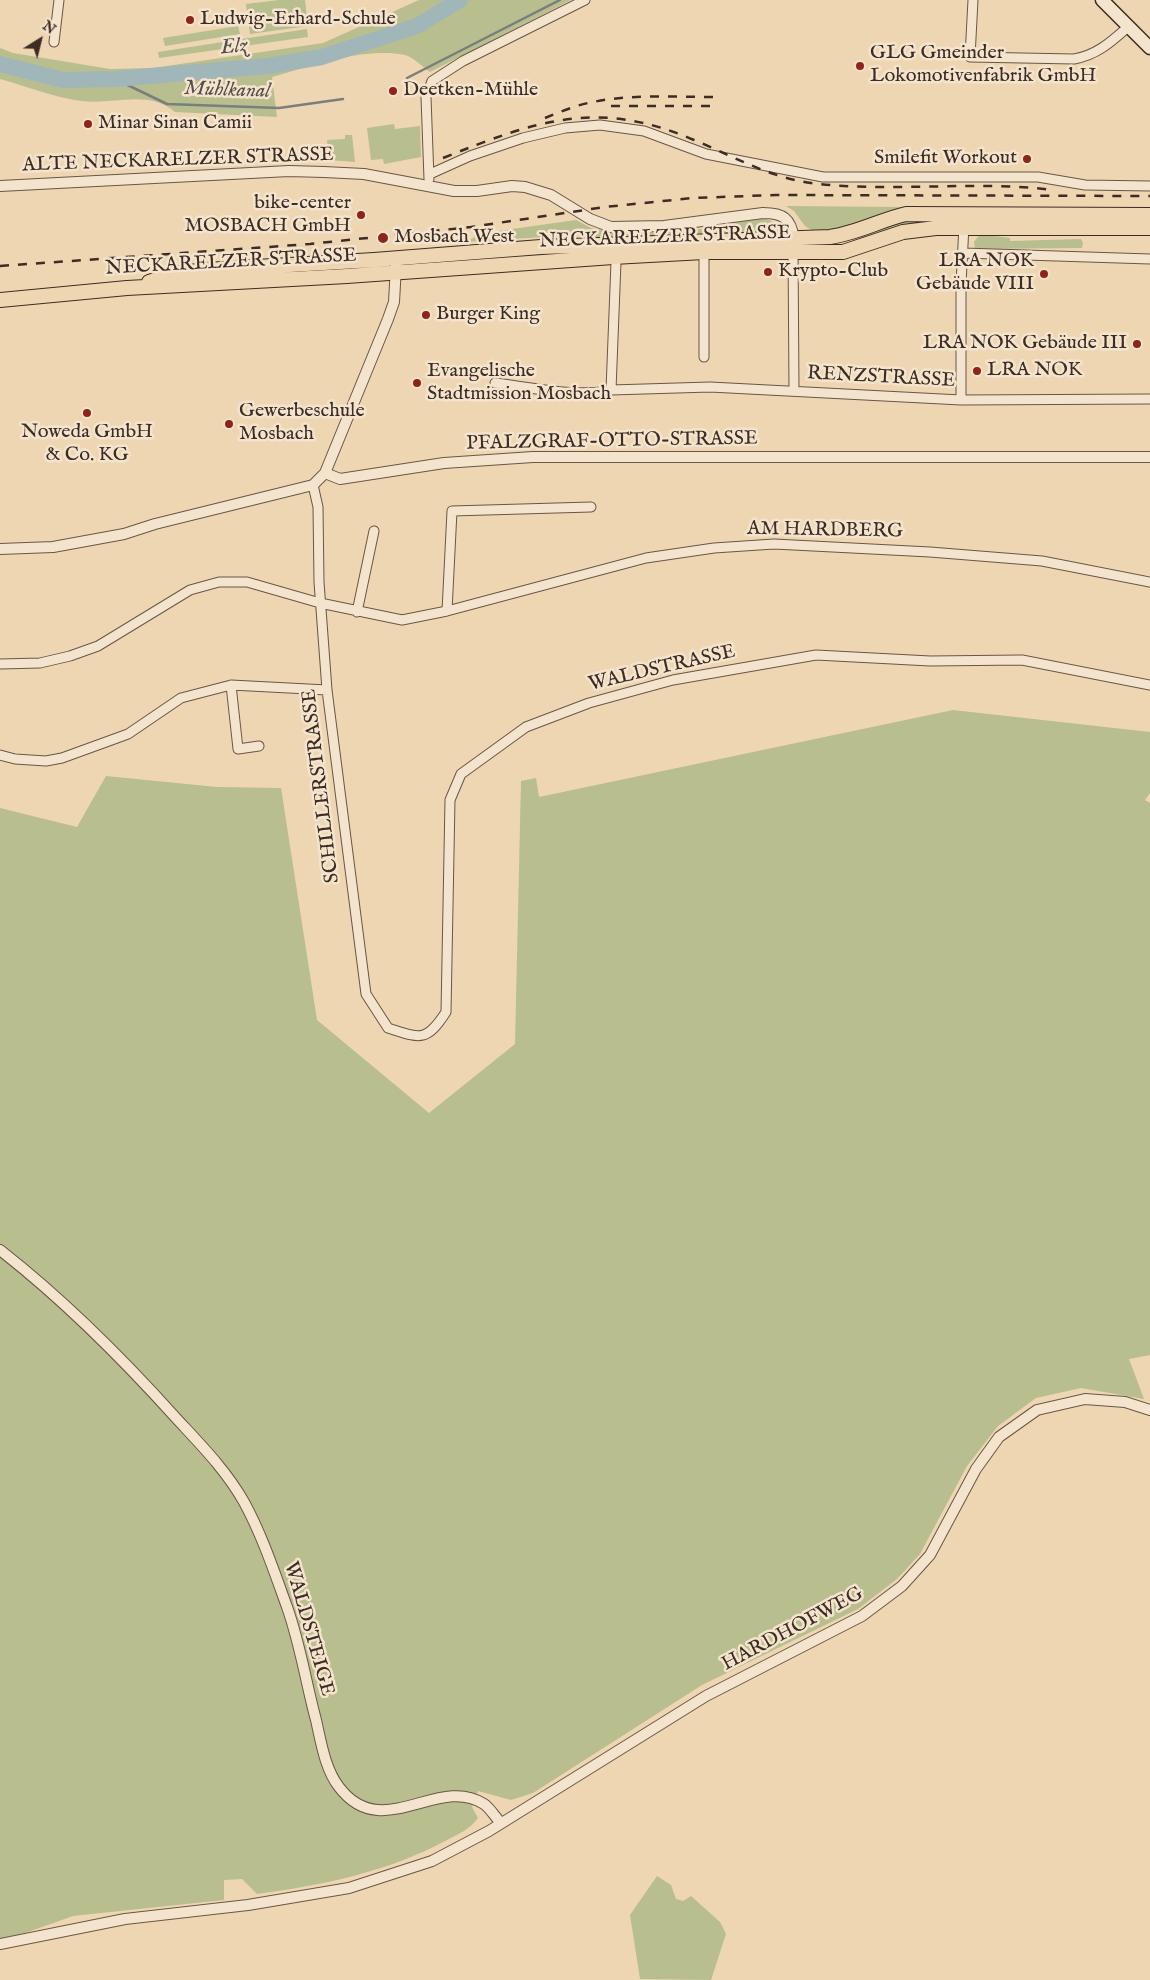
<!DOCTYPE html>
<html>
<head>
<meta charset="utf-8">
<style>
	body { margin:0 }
	#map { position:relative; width:1150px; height:1980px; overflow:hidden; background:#eed6b2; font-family:"IM FELL English",serif }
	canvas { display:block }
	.north { position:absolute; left:15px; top:15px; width:50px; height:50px; -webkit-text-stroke:4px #f4e4cd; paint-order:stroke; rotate:36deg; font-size:14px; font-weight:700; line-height:20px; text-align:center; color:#3d2c23 }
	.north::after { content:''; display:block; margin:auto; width:18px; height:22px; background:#3d2c23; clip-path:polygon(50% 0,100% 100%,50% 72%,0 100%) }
</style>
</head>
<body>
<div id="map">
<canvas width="1150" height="1980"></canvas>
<div class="north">N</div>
</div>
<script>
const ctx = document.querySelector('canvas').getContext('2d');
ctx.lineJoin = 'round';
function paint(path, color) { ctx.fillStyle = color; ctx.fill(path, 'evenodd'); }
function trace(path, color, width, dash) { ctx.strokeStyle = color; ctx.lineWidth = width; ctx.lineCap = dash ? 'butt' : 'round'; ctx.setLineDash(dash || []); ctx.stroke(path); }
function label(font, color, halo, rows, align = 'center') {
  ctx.font = font + ' "IM FELL English",serif'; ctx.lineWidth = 5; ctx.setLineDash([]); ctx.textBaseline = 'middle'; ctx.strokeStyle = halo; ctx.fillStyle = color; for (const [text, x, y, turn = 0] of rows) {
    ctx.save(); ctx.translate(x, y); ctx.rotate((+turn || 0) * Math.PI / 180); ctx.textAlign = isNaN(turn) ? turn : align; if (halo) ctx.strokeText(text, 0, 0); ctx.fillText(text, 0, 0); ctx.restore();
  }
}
paint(new Path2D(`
	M279,0H305L308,26L250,34L246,4Z
	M419,0H571L430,72C423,67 413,57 405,55C361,47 313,66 272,77L277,117L175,112C149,89 113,105 82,101C55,98 26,86 0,79V48L13,53L110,69L153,68L323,43Z
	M238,26L240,34L165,46L163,38Z
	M307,29L308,37L159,58L158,52Z
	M394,124L395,129L420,126L421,157L384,164L383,159L371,160L367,128Z
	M345,135H352L355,162L329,160L327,140L345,139Z
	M786,206L900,207V212L860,226L815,232L805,226L794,211Z
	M756,219H766L776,223V231L773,234L593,239L592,234L464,242L460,238L472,239L477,234L576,220L591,228L624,234L701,229Z
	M924,219L950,223L853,246H837C850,244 858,238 870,233C888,225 905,221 924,219Z
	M980,234L1010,238V241L1081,239L1083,243L1082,248L975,249L974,242Z
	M953,710L1150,732V793L1145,800L1150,803V1355L1129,1359L1144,1399L1081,1388L1036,1398L998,1426L967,1466L920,1554L897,1579L858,1609L702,1685L533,1793L511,1800L478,1791L472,1807L478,1818C470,1829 459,1834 447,1840C388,1872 323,1885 257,1894L242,1879L224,1880V1900L73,1916L0,1942V808L77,827L106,776L217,787L281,788L317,1020L429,1113L515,1044L521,781L536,778L539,797Z
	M657,1876L671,1885L676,1899L683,1901L691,1896L720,1922L726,1934L711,1980L640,1979L630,1915Z`), '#b8be8d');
trace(new Path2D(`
	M407,78L560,0
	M115,79L167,104L279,108L343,99`), '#787f7d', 2.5);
trace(new Path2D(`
	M0,64L63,80L115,79L268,66L322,57L417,26L460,0`), '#a0b6b9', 16);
const minor = new Path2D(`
	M973,0L970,57L1074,59C1097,55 1111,42 1128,27
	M54,42L59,0
	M430,174L470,156L523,138L565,128L600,125L644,131L706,154L823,177H1038L1085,185L1150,186
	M429,179L426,97L432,81L463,61L585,0
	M793,247L794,391
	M704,252V357
	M611,253L616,262L611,390L710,387L961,400L1150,399
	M963,253L1150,259
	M495,383C529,387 577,398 611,390
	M961,400V284L964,225
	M313,485L318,507L319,582L327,690L366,994L388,1028C420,1038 426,1043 446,1012L450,800L461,774L526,727L589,703L673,680L816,655L930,661L1022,660L1150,685
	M447,611L452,511L591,507
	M357,612L374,531
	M0,664L40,663L70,656L98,646L190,590L219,582H247L320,603L402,620L447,611L646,558L714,548L774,544L930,552L1042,561L1150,582
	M231,685L238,749L259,746
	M0,755L15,759L46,761L62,758L128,734L181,698L231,685L327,690`);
const tertiary = new Path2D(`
	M0,186L289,171L324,172L364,174L454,191H477L512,186L525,187L551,195L590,219L611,227L664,226L763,213C783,213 791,218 794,239
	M325,473L340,479L444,463L533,457H1150
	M0,549L53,547L124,534L155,524L313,485L325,473L388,319L394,302L396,266
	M0,1250C64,1300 122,1358 176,1418C200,1444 226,1470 244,1502C262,1535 274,1571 287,1607C300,1643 306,1683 316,1720C321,1742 325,1769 339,1787C382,1844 438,1774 484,1804C490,1808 495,1817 501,1823
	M0,1944L125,1919L248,1905L349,1888L432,1861L489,1831L706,1696L862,1616L902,1586L930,1555L976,1469L999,1437L1037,1410L1085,1399L1125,1402L1150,1410`);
const secondary = new Path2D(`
	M1102,0L1150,48`);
const primary = new Path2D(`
	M149,282L175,274L206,270L374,260L541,247L830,237C858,233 880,220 906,214L1150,215
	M0,300L127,288L347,276L613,257L704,252H843L903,232L936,228H1150`);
trace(minor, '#695647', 11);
trace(tertiary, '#695647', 12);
trace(secondary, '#3d2c23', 15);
trace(primary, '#3d2c23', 16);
trace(minor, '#f4e4cd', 9);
trace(tertiary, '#f4e4cd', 10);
trace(secondary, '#f4e4cd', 12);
trace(primary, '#eed6b2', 14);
trace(new Path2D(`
	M611,106H714
	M545,118C560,112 576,105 593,102C632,94 673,97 713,97
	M443,158C536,121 597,98 694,140C733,156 768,177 811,183C891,193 973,180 1053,190
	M0,266L310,244L471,227L605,207L693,198L776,195L1150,196`), '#3d2c23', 2.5, [9, 9]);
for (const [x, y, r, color] of [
	[190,20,5,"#8f2418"],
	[860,66,5,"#8f2418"],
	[393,91,5,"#8f2418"],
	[88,124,5,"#8f2418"],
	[1027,159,5,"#8f2418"],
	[361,215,5,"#8f2418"],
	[383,238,6,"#8f2418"],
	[768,272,5,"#8f2418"],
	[1044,274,5,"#8f2418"],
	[426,315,5,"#8f2418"],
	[1137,344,5,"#8f2418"],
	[977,371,5,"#8f2418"],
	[417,383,5,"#8f2418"],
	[87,413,5,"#8f2418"],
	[229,424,5,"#8f2418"]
]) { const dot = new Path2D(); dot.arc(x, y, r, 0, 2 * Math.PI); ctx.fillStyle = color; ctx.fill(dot); trace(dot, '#f4e4cd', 2); }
label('20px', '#3d2c23', '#f4e4cd', [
	["Ludwig-Erhard-Schule",200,20],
	["GLG Gmeinder",870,54],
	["Lokomotivenfabrik GmbH",870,77],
	["Deetken-Mühle",403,91],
	["Minar Sinan Camii",98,124],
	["Smilefit Workout",1017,159,"right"],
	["bike-center",351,204,"right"],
	["MOSBACH GmbH",351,227,"right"],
	["Mosbach West",394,238],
	["LRA NOK",1034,262,"right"],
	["Gebäude VIII",1034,285,"right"],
	["Krypto-Club",778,272],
	["Burger King",436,315],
	["LRA NOK Gebäude III",1127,344,"right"],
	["LRA NOK",987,371],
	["Evangelische",427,372],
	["Stadtmission Mosbach",427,395],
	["Gewerbeschule",239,412],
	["Mosbach",239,435],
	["Noweda GmbH",87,433,"center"],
	["& Co. KG",87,456,"center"]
], 'left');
label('20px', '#3d2c23', '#f4e4cd', [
	["ALTE NECKARELZER STRASSE",178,161,-2],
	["NECKARELZER STRASSE",665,238,-2],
	["NECKARELZER STRASSE",231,263,-3],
	["RENZSTRASSE",881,378,3],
	["PFALZGRAF-OTTO-STRASSE",612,442,-1],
	["AM HARDBERG",825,531,1],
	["WALDSTRASSE",662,669,-13],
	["SCHILLERSTRASSE",322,786,-97],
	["WALDSTEIGE",308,1629,74],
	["HARDHOFWEG",793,1630,-28]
]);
label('italic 21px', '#564e48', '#f4e4cd', [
	["Elz",234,48,-5],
	["Mühlkanal",227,91,2]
]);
</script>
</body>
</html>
